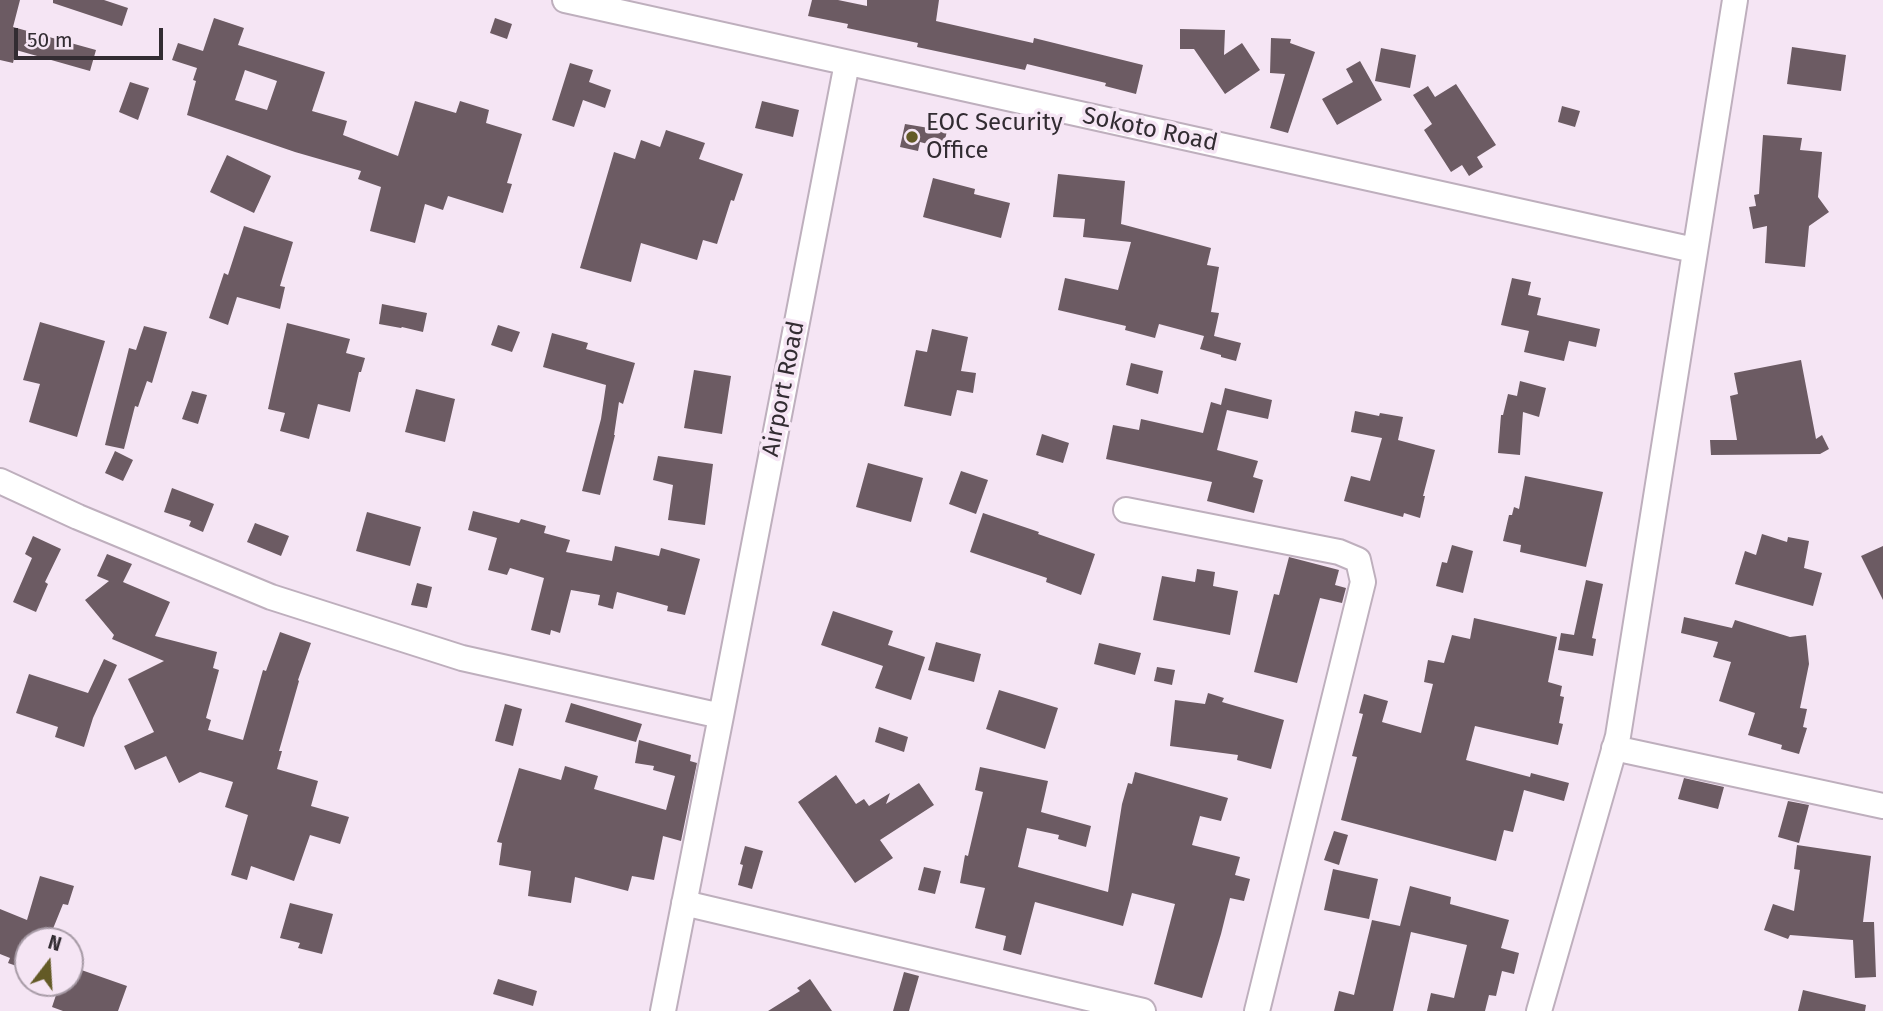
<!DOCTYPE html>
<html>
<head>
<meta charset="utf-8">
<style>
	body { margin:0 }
	#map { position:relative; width:1883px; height:1011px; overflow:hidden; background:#f5e5f4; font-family:"Fira Sans",sans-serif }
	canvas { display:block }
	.north { position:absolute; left:14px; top:927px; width:70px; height:70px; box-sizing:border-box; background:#f5e5f4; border:2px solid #a79ba6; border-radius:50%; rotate:17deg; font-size:19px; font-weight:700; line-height:28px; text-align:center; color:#322c32 }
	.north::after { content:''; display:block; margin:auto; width:24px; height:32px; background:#635a26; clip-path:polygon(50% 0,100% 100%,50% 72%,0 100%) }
	.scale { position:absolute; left:14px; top:28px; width:149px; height:32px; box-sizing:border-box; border:4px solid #322c32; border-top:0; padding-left:9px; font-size:21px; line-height:24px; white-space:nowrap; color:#322c32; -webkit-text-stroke:5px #f5e5f4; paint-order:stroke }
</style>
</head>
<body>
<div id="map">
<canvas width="1883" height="1011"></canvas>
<div class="north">N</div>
<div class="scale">50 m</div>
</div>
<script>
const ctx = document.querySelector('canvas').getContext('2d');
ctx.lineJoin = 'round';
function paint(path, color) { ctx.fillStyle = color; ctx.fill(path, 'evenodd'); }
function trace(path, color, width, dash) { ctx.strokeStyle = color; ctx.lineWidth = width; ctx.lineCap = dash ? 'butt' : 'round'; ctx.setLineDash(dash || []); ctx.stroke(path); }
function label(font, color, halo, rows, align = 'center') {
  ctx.font = font + ' "Fira Sans",sans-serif'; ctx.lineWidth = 7; ctx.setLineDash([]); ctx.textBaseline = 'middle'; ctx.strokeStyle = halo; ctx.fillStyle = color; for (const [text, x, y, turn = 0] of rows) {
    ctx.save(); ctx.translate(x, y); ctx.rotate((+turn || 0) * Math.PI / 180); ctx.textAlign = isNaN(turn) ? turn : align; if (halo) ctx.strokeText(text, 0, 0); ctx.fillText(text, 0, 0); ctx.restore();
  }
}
paint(new Path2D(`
	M0,0H20L13,27L96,50L90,71L16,50L13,63L0,60Z
	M53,0H104L128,8L122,26L53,3Z
	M812,0H838L867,6V0H939L936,21L1033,43L1034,38L1143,65L1136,94L1105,86L1106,83L1027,64L1025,70L917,47L918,43L847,28L848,24L808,16Z
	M214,18L244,28L238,45L325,72L312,111L347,121L343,135L398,156L415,101L456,113L460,101L489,110L486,123L522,134L507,183L512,184L503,213L448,196L443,210L425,204L415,243L370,231L381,187L358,179L361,171L295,152L187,115L196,81L193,80L197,68L172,60L178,43L203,51ZM245,70L277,81L267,110L235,100Z
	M495,18L512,24L507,39L490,33Z
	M1180,29L1225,30L1224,55L1242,43L1260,70L1225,94L1194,49H1180Z
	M1271,38L1291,39L1290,43L1315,52L1288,133L1270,128L1285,74L1270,73Z
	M1792,47L1846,55L1841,91L1787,84Z
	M1381,48L1416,55L1410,88L1375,81Z
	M1360,61L1382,100L1337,125L1322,99L1353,82L1346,69Z
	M570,63L593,70L589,82L611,90L605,108L583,100L574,127L552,120Z
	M130,82L149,88L138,120L119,112Z
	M1456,84L1496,145L1477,157L1483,167L1469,176L1462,165L1451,172L1424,130L1432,124L1413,95L1428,86L1435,97Z
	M762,101L799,110L793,137L755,128Z
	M1562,106L1580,111L1575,127L1558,122Z
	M905,124L947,131L943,148L920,142L918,151L900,147Z
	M666,130L705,143L699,159L743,174L734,201L731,200L717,244L703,240L697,260L641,243L631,282L580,268L614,152L635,159L641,140L660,147Z
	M1763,135L1802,138L1800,150L1822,152L1818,197L1829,212L1809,226L1805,267L1765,263L1767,226L1753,229L1749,207L1756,206L1754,195L1759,194Z
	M227,155L271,176L254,213L210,192Z
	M1058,174L1125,181L1121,224L1211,248L1207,265L1219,267L1211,312L1219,313L1214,336L1241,343L1236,361L1221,357V355L1200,349L1204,336L1159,324L1155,338L1125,330L1126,326L1058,310L1065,278L1118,290L1131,242L1083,237L1085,219L1053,217Z
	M933,178L975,189L974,194L1010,203L1001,238L923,217Z
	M244,226L293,242L280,286L285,287L280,309L237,297L228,325L209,318L224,273L228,275Z
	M1512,278L1531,282L1528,295L1541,298L1537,315L1600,329L1596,347L1569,341L1564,361L1524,352L1529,331L1501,325Z
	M382,304L427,313L423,332L402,327L401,328L379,324Z
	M40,322L105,341L77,437L29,422L40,384L23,380Z
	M287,323L350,339L346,353L365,358L361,372H359L350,412L318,404L309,439L280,431L285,413L268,409Z
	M498,325L520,332L512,352L491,345Z
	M144,326L167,332L152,383L147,381L138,407L135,406L124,449L105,445L129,348L136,350Z
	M932,329L968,337L961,371L976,373L973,393L957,390L951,416L904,406L916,350L927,352Z
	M552,333L588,343L586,349L635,363L623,404L619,402L614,435H615L600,495L582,491L601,419L606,385L543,367Z
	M1801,360L1816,439L1822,435L1829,449L1820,454L1711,455L1710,440H1737L1730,396L1738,394L1734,373Z
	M1131,363L1163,371L1158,394L1126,385Z
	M694,370L731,376L722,434L684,428Z
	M1520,381L1546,388L1539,417L1523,412L1520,455L1498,453L1501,415H1503L1508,394L1517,396Z
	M1225,388L1272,400L1268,419L1227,410L1217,450L1258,461L1253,477L1263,480L1254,513L1207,501L1212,482L1106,459L1113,425L1139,430L1141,419L1203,433L1211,402L1221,405Z
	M416,389L455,399L445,442L405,432Z
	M192,391L207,395L198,424L182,419Z
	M1355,411L1379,416L1380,413L1403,417L1398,440L1435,450L1423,496H1425L1420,518L1404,513L1403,517L1344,501L1351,476L1370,481L1382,438L1351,432Z
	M1042,434L1069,443L1063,463L1036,455Z
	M115,451L133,460L123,481L105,473Z
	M658,456L713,464L705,525L668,520L673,485L653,480Z
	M868,463L923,478L911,522L856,507Z
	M961,471L988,480L976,514L949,504Z
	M1525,476L1603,492L1586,567L1520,552L1521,545L1503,541L1509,515H1512L1514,507L1519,509Z
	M172,488L214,504L203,532L189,526L191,521L164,512Z
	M473,511L519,523L521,519L546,526L544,533L570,540L566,552L612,561L615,546L659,556L661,548L700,559L685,615L667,611L668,606L617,592L613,609L598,605L600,595L571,590L560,633L551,630L550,635L531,630L544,578L510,568L507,575L488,570L497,538L468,530Z
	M367,512L421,527L410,566L356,551Z
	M983,513L1039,532L1038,534L1095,554L1081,595L1046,582L1047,578L970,552Z
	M255,523L289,536L281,556L247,542Z
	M1762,534L1787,542L1788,537L1809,541L1804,568L1822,573L1813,606L1735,584L1745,551L1756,555Z
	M33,536L61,549L45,582L48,584L36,612L13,602L32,558L25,554Z
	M1452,545L1473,551L1463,593L1436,586L1442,562L1447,563Z
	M1883,546V600L1861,556Z
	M107,554L132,564L123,582L170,602L155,636L217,652L213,668L219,670L206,718L211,720L208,730L243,740L263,670L266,671L280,632L311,643L298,680L299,681L279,751H282L277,769L318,781L311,806L349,817L340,844L310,835L294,881L251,866L247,880L231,875L248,815L225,807L233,782L200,772L179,783L166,756L135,770L124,746L154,732L128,679L164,661L112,639L114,635L85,600L109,581L97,576Z
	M1289,557L1339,570L1335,585L1346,588L1342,603L1320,598L1297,683L1254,672L1274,594L1279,595Z
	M1197,569L1215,572L1213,586L1238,591L1230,635L1153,620L1162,576L1195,582Z
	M1586,580L1603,584L1592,638L1596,639L1593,656L1558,650L1561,633L1574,635Z
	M417,583L432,587L427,608L411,605Z
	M833,611L893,631L888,645L925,657L911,700L875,688L883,666L821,645Z
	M1684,617L1732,628L1735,620L1790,637L1806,635L1809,664L1800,708L1807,709L1803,727L1807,728L1799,754L1781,749L1782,745L1748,735L1755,713L1719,701L1731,662L1713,657L1718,642L1681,633Z
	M1474,618L1557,637L1548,682L1562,686L1560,696L1564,697L1559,723L1563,724L1558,745L1475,726L1466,760L1530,777L1531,773L1569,783L1564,801L1524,790L1513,832L1504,830L1496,861L1341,820L1357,757L1352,756L1363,714L1359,713L1364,694L1388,701L1382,722L1421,733L1433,684L1424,682L1428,660L1444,663L1452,635L1470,639Z
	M936,642L981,654L974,682L928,670Z
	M1099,643L1141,653L1135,675L1094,664Z
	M104,659L117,665L93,718L84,747L55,737L58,727L16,713L29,674L88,693Z
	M1157,667L1175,670L1172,685L1154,681Z
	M999,690L1058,708L1045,749L986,729Z
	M1208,693L1224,698L1222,702L1284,720L1271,769L1237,760L1238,755L1170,746L1175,700L1205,704Z
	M571,703L642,724L636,742L565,722Z
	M505,704L522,709L513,746L495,741Z
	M879,727L908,737L904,752L875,742Z
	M639,740L691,755L690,761L697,763L681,841L663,836L654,880L632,876L628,891L575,877L571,903L528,896L531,871L499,865L502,843L497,842L519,768L561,780L565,766L598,776L594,789L666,810L675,776L653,770L654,766L635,763Z
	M980,767L1048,781L1041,812L1091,826L1086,847L1058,839L1059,835L1027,828L1018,867L1108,892L1122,804L1128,783L1132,784L1135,772L1228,798L1221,821L1200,816L1192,845L1240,857L1235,875L1250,879L1244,901L1230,898L1221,934L1202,998L1154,984L1175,904L1132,893L1123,926L1035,902L1021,955L1003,950L1006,936L975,928L985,888L960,883L965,855L968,856L983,792L975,790Z
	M836,775L856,804L864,799L869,806L890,793L886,804L919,783L934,805L880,840L893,858L855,883L798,802Z
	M1684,778L1724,787L1718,809L1678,799Z
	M1788,801L1809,805L1799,843L1778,837Z
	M1334,831L1348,835L1339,865L1324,860Z
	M1797,845L1871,856L1863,922H1874L1876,977L1855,978L1853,940L1790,935L1788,939L1764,930L1773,904L1794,911L1800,870L1794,869Z
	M745,846L763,851L752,889L738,885L743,865L740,864Z
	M924,867L941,871L935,894L918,890Z
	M1333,869L1378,879L1369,919L1324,910Z
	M40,876L74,886L68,905L63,904L48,941H28V970L8,963L10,958L0,954V909L27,920Z
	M1410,886L1451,897L1450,904L1509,920L1501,948L1519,953L1514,974L1502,971L1496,996L1489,995L1485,1011H1427L1431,993L1454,998L1467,945L1411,932L1393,1011H1334L1339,991L1354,995L1372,920L1400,926Z
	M290,903L333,914L322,954L298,948L300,943L280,938Z
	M70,966L127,986L118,1011H63L52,1007L60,983H70Z
	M904,972L919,976L909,1011H893Z
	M498,979L537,991L533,1006L493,994Z
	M810,979L832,1011H768L800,991L797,988Z
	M1803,990L1866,1005L1865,1011H1798Z`), '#6c5b63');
const street = new Path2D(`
	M565,0L1694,250
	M0,481L78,517L271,597L462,658L721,716
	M1126,510L1339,552L1358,560L1363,582L1257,1011
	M1614,748L1883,806
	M684,903L1143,1011
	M663,1011L721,716L847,63
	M1539,1011L1618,736L1735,0`);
trace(street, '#beafbd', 28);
trace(street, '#fff', 24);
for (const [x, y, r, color] of [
	[912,137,7,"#635a26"]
]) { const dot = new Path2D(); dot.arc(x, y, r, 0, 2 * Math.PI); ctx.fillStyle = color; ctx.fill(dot); trace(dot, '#f5e5f4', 2.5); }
label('24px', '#322c32', '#f5e5f4', [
	["EOC Security",926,123],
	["Office",926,151]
], 'left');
label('24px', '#322c32', '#f5e5f4', [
	["Sokoto Road",1150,130,12],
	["Airport Road",784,389,-79]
]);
</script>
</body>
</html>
